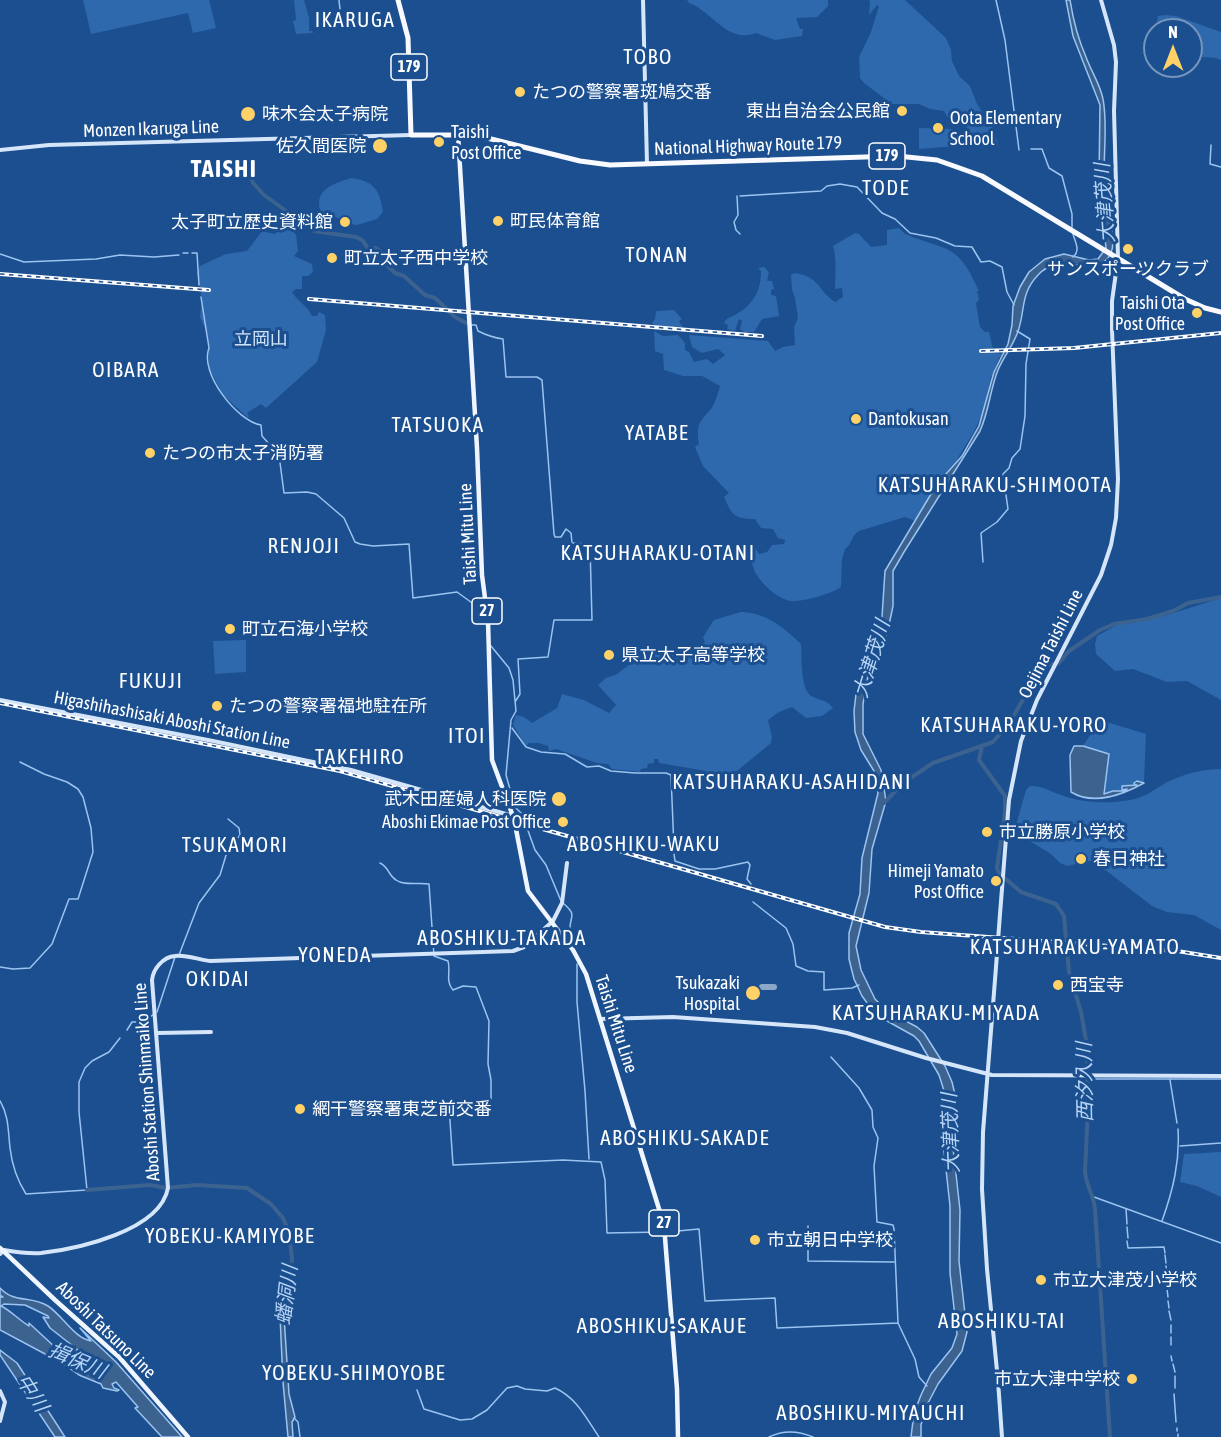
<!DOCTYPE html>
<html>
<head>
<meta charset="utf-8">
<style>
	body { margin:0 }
	#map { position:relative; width:1221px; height:1437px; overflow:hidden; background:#1b4f8f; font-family:"Asap Condensed",sans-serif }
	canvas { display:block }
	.north { position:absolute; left:1143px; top:18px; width:60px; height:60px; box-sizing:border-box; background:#1b4f8f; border:2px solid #7695bc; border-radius:50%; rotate:0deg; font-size:16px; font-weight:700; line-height:24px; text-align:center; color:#fff }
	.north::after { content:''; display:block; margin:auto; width:21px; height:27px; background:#ffd166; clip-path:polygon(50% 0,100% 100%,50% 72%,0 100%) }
</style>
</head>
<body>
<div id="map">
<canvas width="1221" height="1437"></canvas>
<div class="north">N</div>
</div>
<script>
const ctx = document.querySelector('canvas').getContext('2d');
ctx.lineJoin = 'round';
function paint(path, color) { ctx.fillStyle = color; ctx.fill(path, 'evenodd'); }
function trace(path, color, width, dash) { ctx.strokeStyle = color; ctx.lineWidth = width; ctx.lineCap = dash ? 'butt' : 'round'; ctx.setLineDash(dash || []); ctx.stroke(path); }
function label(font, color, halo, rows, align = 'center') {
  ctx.font = font + ' "Asap Condensed","Noto Sans JP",sans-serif'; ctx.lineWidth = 6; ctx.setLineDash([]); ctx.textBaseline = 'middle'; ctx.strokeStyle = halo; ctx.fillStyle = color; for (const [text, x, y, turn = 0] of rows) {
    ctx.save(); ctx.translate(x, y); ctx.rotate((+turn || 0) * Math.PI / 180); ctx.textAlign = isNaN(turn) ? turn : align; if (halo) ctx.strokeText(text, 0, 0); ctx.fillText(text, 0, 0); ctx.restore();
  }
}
paint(new Path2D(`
	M83,0H209L216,28L193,33L188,13L91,34Z
	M294,0H304L309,18V31H312L313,33L296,34L293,21L296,20Z
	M687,0H828V6L817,17L796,18L800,29H803L802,36L775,40L756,33C727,44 712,11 689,3Z
	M869,0H905L946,38L951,50L952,61L959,76L970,86L977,104L993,129L998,145L992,146L970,136L965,123L948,118L944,111L930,109L919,104H892L864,83L860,78L859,57L871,32L879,6L877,5L869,15L870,2Z
	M1165,15L1176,16L1221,32V60C1212,55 1199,60 1191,54V30H1161L1157,22L1158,16Z
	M919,128L951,129L954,131L956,146L919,149Z
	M351,178C374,181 380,190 383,212L377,219L357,225L351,224L345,219L322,215C311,190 333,184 351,178Z
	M899,228L905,234C949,252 957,242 979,291H977L979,300L976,303L980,327L985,332H989L994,353L1003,354L999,358L991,377L985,406L975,430L956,461L935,485L916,521L905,517L859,531C851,536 852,545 845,549L842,559L841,587C831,594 803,602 791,601C777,599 762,584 755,572C752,565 751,557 748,550L754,546L759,554L767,552L772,545L784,544L785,540L778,538L773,529L761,528L755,519C734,519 732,515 724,497L729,493L703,466L695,447L699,444C696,425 699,422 711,409C715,404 718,393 720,386L702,376H683L664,370L663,354L655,351L654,331L663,336L678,335L685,343V350L689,352L694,362L707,359L713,364L725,355L718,349L702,353L692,347L689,335L768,341L775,351L783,347L795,345L794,327L798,318L795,298L792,290L791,275L794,273C821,277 816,289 835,302L843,297L842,288L835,289C835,274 837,260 833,246L855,233L859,234L871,247L887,245V230Z
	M284,229L293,230L296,235L298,251L294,256L312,264L313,272L308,276H302V289H296L292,292C298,302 308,306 312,316H317L319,312L325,315L326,330L317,362L266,408L261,404L247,413L249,416L248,418L223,395L209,368L208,335L200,317L202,300L197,273L200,266L226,254L247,251L262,231L274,234Z
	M764,267L769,272L767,281H772L774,289L771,290V295L776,296L779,316L762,319L754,332H744L740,329L742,321L739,319L735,331L727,329L728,325L724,323C727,317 730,318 735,315C753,305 761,291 761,271L758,268Z
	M674,310L682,319L679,321L683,328L654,326L652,323L655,319L656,311Z
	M1221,598V700L1187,681L1167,682L1133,669L1115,671L1096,654L1095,644L1097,636L1120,623L1164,616Z
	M741,612C767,613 783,627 801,644C802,658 800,692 813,697C822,701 827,700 833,708L822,716L806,718L792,707L779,712L768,720L772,737L771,743L737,771L708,776L706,771L659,763L658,759H654V763L648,764L647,768L641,769L640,772L612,769L608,764L597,763L556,749L549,751L548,746L539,743H529L526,746L513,725L516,715L524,717L532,723L557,708L562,694L584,700L609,713L616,705L598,685L606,678L617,674L643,654L664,649L674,652L705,643L703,637L714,620Z
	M246,640V672L215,674L213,641Z
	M1100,720L1146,734L1144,782L1135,785H1137L1122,787L1121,789H1127L1124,792L1104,794L1083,746Z
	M1221,769V930L1194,915L1167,912L1152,906L1095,862L1089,861L1067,866L1060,863L1051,854L1028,840L1019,832L1016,825L1026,790L1030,786C1042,786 1050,791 1061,795C1083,803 1106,804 1130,800C1144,798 1155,789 1167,782C1185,774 1202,769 1221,769Z
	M1221,1152V1197L1197,1186L1180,1182L1184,1154Z`), '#2e69ad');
const water = new Path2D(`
	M1066,0H1070C1073,19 1078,39 1086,57C1091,71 1100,84 1103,99C1109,131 1101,166 1105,199C1107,215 1117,238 1111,253C1099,280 1061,250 1038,275C1019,295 1026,312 1017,334C1012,347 1003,358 998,370C990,390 989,411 980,431L904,552L893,571V606L889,625L885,639L869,671L863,704V734L881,770L886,801L872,849L869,893L856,946L861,970L875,999L887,1011L917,1027L924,1033L945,1066L952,1082L956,1099L952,1138L960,1210L959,1261L967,1332L962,1351L938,1384L926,1407L921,1425V1437H911L914,1413L921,1395L931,1374L952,1348L957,1334L950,1273V1206L943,1142L947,1108L946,1097L939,1075L919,1041L914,1036L880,1017L873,1011L862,996L854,979L849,959V933L860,894L862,858L878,793L874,771L861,750L855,732L854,711L856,694L865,664L881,632L885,571L937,484L962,456L979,426L994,372L1008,344L1012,325L1013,306L1020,287L1029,272L1045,259L1064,254L1089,260L1098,259L1106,248L1099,178L1100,105L1073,36Z
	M1074,746H1083L1109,754L1104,794L1113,791H1126L1127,789L1122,790V786L1137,785H1135L1134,783L1137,781L1144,783C1122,795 1094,806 1071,792L1070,755Z
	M0,1288C15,1304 30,1295 48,1306C62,1315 74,1338 91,1341L80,1328L116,1362L182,1437H162L135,1408L138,1407L116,1382L112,1384L114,1388L119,1390L117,1391L103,1388L101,1384L79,1375L62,1363L0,1330V1297H3L0,1295ZM4,1304L25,1305L48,1316L49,1318L43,1317L50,1328L78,1350L63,1352L57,1349L29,1323V1326C19,1320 10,1310 1,1306Z
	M280,1316H284L289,1394L295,1417L292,1422L293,1437H288L283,1382Z
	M0,1350L17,1363L65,1437H55L0,1355Z`);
paint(water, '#3c6290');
trace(water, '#9cc4f0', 1.5);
trace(new Path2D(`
	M339,0L342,29
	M996,0L1005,40L1019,150
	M1211,145L1210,164L1221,167
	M1031,149H1042L1049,168L1062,176L1072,214V227
	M737,196L738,215L734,222L736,230L740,234
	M740,196L821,191L827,186L840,184L857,187L882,213L895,219L910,233L936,238L955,246L972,247L981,262L990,261L1002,267L1007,292L1014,305
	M1073,234C1075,242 1081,250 1073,257
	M183,253H188
	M192,253H197L199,285
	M0,254L24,262L96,259L120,255L154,257L179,255
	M201,297L209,348C199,373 237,421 261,425L262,436L279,455L284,493L307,492L316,494L344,518L355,542L360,544L373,546L409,544L413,598L457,592L486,613
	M472,325H476L478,331C484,334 496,338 503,339L506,377H537L542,380L554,534L555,537H561L566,529L571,533L572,543L587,544L590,546L592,620H554L548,657L518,659L520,694L515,702
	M983,562L981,533L997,522L1008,509L1003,474L1009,468L1012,458L1020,449L1025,416L1026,364L1030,339L1017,331
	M491,646L509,668L513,680L516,711L511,720L506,775L515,807L522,814L535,850L546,865L561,901
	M512,728L526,747L541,752L565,754L587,767L599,766L611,771L635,773H666L671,775L674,849
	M674,854L675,861L699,869H715L748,862L750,865L747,879L751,884
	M380,863C389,867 388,875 396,880C404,886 419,882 429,884L434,956L448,961C451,971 445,981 453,990L463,986L476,987L489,1021L488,1064L491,1080V1100L456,1102L449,1106L453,1165L563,1160L601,1162L605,1180L607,1233L662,1232
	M753,902L786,928L793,944L796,966L808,971L824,972V990L852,988L859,985
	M564,904C578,916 569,916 570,931C570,936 571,941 572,946
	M179,955L199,903L220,875L227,852L240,835L239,828L228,819
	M577,964V1002L585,1091L589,1159
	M0,967L13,969L30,968L52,944L69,899H78L93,852L91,828L83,797L78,789L67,782L44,774L20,762
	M157,1012L175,957
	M127,1030L132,1022H141L153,1015
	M831,1057L859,1088L872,1110L873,1127L878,1138L874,1166L877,1222L893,1225L894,1229L898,1323L915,1359L919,1377L927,1386
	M1087,1079H1221
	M1170,1080L1177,1123
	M0,1101C9,1116 8,1131 10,1148C12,1165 17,1180 26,1194L87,1190L79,1112V1082L85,1068L92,1061L109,1052L120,1038
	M1180,1146L1221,1143
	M1094,1197L1221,1243
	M1126,1209L1127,1224
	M1162,1221C1173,1190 1180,1162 1178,1129
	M808,1226V1261L894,1262
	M1127,1227L1128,1238
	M667,1232L699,1229L705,1301L775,1298L777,1328L898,1323
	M1127,1241L1128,1248L1164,1247L1165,1253
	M1165,1255L1166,1263
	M1166,1266L1167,1275
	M1167,1285V1277
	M1167,1289L1168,1297
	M1168,1301L1169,1308
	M1169,1311L1171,1320
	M1171,1325V1333
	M1171,1337V1345
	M1171,1356L1172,1361
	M1173,1364L1175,1372
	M1175,1376V1388
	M417,1390L424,1409L460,1420L472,1419L487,1410L507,1388L517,1386L525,1389L547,1391L555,1388C577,1398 586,1418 599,1437
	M1174,1394L1176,1422
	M294,1418L298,1422L300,1437
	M1177,1428V1431
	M1178,1434V1437
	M769,1437C783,1430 799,1431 813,1437`), '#9cc4f0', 1.5);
trace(new Path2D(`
	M249,170L253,183L264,195L314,231L356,237L362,240L368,248H376L387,257V265L395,273L404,276L425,295L435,298L455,317L466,323
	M982,746L979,760L1005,796V813L997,868L999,873L1021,892L1056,904L1064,916L1069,972L1081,1012L1087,1046L1088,1107L1085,1172C1086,1185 1094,1196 1095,1209L1110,1437
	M884,803L903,783L933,763L993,742L1010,722L1040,670L1047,665L1059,663L1069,651L1100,630L1114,624L1147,619L1173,611L1188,603L1221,597
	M87,1190L150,1185L166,1188L197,1185L247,1188L271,1204L283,1218L289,1232L292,1259L290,1278L283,1300L281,1320`), '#3c6290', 4);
trace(new Path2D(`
	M762,987H774`), '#8da7c7', 6);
trace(new Path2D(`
	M643,0L647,164
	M0,150L49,145L411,135
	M0,700L213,741L351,770L513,816
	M1000,914L1009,800L1021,741L1037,700L1101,575L1111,545L1116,518L1118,479L1112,330V301L1118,258L1114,111L1116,62L1114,45L1101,0
	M996,967L983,1132L982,1189L987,1269L998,1381L1002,1437
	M600,1019L673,1017L815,1027L847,1033L926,1058L992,1075L1221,1076
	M157,1033L211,1032
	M0,1254L4,1250C16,1252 28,1254 41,1253C77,1249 160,1231 168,1188L152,980C153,969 163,957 175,956C185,954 199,960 210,961L483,952L513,951L524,947L553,921L562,903L567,863
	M0,1391L5,1402L0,1421`), '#d6e6fa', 4);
trace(new Path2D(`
	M458,134L477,448L482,575L488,621L492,760L514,819L528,891L573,950L586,974L664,1225L677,1389L678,1437
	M0,1248L55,1300L119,1357L188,1437`), '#f0f6ff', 4.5);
trace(new Path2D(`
	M398,0L408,38L411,135H475L580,161L610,165L897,156L937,160L982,176L1185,299L1205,308L1221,312`), '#f8faff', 5);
const rail = new Path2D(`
	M0,274L209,290
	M309,299L762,336
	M981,351L1074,348L1221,333
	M0,703L340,771L885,927L921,932L1177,951L1221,958`);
trace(rail, '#fff', 4);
trace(rail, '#1b4f8f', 1.5, [4.5]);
trace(new Path2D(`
	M996,967L1000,914`), '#d6e6fa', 4);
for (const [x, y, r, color] of [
	[520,92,6,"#ffd166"],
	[902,111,6,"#ffd166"],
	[248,114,8,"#ffd166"],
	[938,128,6,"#ffd166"],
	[439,142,6,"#ffd166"],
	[380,146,8,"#ffd166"],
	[498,221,6,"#ffd166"],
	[345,222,6,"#ffd166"],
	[1128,249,6,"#ffd166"],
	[332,258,6,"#ffd166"],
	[1197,313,6,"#ffd166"],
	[856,419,6,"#ffd166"],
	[150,453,6,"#ffd166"],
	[230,629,6,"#ffd166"],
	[609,655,6,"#ffd166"],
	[217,706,6,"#ffd166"],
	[559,799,8,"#ffd166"],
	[563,822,6,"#ffd166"],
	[987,832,6,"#ffd166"],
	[1081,859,6,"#ffd166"],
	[996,881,6,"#ffd166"],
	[1058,985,6,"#ffd166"],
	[753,993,8,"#ffd166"],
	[300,1109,6,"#ffd166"],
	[755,1240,6,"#ffd166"],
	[1041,1280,6,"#ffd166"],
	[1132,1379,6,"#ffd166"]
]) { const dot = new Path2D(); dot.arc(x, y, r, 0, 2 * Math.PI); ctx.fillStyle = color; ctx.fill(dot); trace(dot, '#1b4f8f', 2); }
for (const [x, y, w] of [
	[409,67,36],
	[887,156,36],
	[487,611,30],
	[664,1223,30]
]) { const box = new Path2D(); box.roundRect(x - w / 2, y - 13, w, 26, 4.5); ctx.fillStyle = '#1b4f8f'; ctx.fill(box); trace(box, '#fff', 1.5); }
label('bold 16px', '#fff', null, [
	["179",409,67],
	["179",887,156],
	["27",487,611],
	["27",664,1223]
]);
label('18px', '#fff', '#1b4f8f', [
	["たつの警察署斑鳩交番",532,92],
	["東出自治会公民館",890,111,"right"],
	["味木会太子病院",262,114],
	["Oota Elementary",950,118],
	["School",950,139],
	["Taishi",451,132],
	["Post Office",451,153],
	["佐久間医院",366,146,"right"],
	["町民体育館",510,221],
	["太子町立歴史資料館",333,222,"right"],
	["町立太子西中学校",344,258],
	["サンスポーツクラブ",1128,269,"center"],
	["Taishi Ota",1185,303,"right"],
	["Post Office",1185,324,"right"],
	["Dantokusan",868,419],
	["たつの市太子消防署",162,453],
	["町立石海小学校",242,629],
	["県立太子高等学校",621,655],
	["たつの警察署福地駐在所",229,706],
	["武木田産婦人科医院",546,799,"right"],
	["Aboshi Ekimae Post Office",551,822,"right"],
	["市立勝原小学校",999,832],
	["春日神社",1093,859],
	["Himeji Yamato",984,871,"right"],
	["Post Office",984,892,"right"],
	["Tsukazaki",740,983,"right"],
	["Hospital",740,1004,"right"],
	["西宝寺",1070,985],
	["網干警察署東芝前交番",312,1109],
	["市立朝日中学校",767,1240],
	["市立大津茂小学校",1053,1280],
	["市立大津中学校",1120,1379,"right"]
], 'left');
label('18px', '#fff', '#1b4f8f', [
	["Monzen Ikaruga Line",151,129,-2],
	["National Highway Route 179",748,146,-2],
	["Taishi Mitu Line",468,534,-93],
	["Oejima Taishi Line",1051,644,-63],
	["Higashihashisaki Aboshi Station Line",172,720,11],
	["Taishi Mitu Line",616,1024,72],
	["Aboshi Station Shinmaiko Line",147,1082,-94],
	["Aboshi Tatsuno Line",106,1330,44]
]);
label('18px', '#cfe3fa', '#1b4f8f', [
	["立岡山",261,339]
]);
label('italic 20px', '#b5d3f5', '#1b4f8f', [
	["大津茂川",1105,203,-94],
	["大津茂川",872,659,-73],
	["西汐入川",1085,1082,-91],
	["大津茂川",951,1133,-92],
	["蟠洞川",287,1295,-83],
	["揖保川",77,1361,23],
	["中川",32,1393,57]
]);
ctx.letterSpacing = '1.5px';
label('21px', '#fff', '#1b4f8f', [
	["IKARUGA",355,20],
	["TOBO",648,57],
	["TODE",886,188],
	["TONAN",657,255],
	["OIBARA",126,370],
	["TATSUOKA",438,425],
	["YATABE",657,433],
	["KATSUHARAKU-SHIMOOTA",995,485],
	["RENJOJI",304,546],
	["KATSUHARAKU-OTANI",658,553],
	["FUKUJI",151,681],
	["KATSUHARAKU-YORO",1014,725],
	["ITOI",467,736],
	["TAKEHIRO",360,757],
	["KATSUHARAKU-ASAHIDANI",792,782],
	["ABOSHIKU-WAKU",644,844],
	["TSUKAMORI",235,845],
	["ABOSHIKU-TAKADA",502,938],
	["KATSUHARAKU-YAMATO",1075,947],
	["YONEDA",335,955],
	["OKIDAI",218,979],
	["KATSUHARAKU-MIYADA",936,1013],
	["ABOSHIKU-SAKADE",685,1138],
	["YOBEKU-KAMIYOBE",230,1236],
	["ABOSHIKU-TAI",1002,1321],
	["ABOSHIKU-SAKAUE",662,1326],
	["YOBEKU-SHIMOYOBE",354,1373],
	["ABOSHIKU-MIYAUCHI",871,1413]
]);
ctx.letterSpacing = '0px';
ctx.letterSpacing = '1.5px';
label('bold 24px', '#fff', '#1b4f8f', [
	["TAISHI",224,169]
]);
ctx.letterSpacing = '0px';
</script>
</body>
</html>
